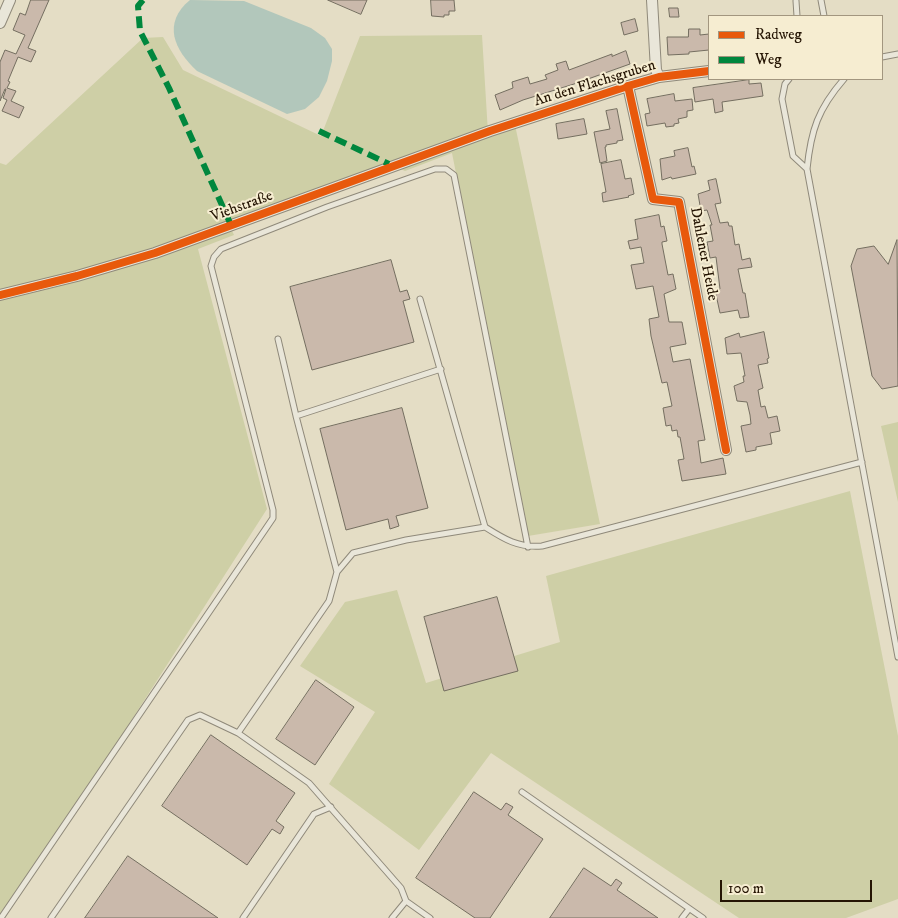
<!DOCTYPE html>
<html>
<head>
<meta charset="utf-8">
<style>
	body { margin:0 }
	#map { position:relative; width:898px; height:918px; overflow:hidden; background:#e4ddc5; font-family:"IM FELL DW Pica",serif }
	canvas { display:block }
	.legend { position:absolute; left:708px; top:15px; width:175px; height:65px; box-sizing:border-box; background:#f6edd1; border:1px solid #a2967f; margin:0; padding:6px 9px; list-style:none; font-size:15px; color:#241403 }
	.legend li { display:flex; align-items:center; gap:10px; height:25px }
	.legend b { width:25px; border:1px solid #a2967f }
	.scale { position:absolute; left:720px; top:880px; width:152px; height:22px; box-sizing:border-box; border:2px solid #241403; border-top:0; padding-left:6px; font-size:15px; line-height:18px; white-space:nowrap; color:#241403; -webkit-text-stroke:4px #f6edd1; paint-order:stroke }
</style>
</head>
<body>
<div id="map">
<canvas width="898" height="918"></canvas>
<ul class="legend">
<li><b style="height:6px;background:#e8590c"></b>Radweg</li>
<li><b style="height:6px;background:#00873e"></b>Weg</li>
</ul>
<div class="scale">100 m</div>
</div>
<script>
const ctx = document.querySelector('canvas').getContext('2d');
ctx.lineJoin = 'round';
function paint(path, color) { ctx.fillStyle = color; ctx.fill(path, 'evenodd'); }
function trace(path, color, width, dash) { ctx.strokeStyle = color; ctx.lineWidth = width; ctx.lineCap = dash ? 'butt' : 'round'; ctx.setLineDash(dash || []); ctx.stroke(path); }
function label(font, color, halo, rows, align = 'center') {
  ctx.font = font + ' "IM FELL DW Pica",serif'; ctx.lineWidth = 4; ctx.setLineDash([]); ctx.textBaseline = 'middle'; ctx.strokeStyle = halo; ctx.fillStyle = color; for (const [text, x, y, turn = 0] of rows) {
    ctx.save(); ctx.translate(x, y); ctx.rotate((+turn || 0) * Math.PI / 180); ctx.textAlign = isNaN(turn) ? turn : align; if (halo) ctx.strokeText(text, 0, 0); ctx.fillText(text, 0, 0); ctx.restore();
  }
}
paint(new Path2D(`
	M482,35L488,133L515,125L600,524L528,536L452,153L405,171L389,164L229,224L234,235L198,249L267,509L45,855L0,917V163L6,165L143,38L163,37L183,70L321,136L360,36Z
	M898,422V502L881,426Z
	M850,491L898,736V899L846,918H739L491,753L419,850L329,784L375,712L300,666L345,602L397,590L426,683L560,642L546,576Z`), '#cecfa6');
paint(new Path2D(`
	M190,0L244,1L311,28L325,38L332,49V61L327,81L319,97L305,109L287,114L197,71C174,50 162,23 190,0Z`), '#b2c7bb');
const building = new Path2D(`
	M31,0H49L28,48L36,51L31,62L18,57L8,81L10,82L7,88L16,91L11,101L24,107L19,118L2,111L7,100L3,98L6,89H5L0,101V62L5,50L16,54L25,35L13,30L20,13L25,15Z
	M328,0H367L361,14Z
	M431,0H454L455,11H449V15H444V17L432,16Z
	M669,8H678L679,17H670Z
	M635,19L638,31L624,35L621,23Z
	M689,29H700V35L709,34V50L689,52V54L668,55L667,37H688Z
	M626,51L630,64L574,84L523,100L500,110L495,95L513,88L512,82L528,77L530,84L547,79L545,75L558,70L556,64L566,61L569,70L612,54V56Z
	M749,80V84L761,83L763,96L722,102L723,111L715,113L713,99L695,102L693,88Z
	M674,94L675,101L692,99L693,110L687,111V117L678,119L679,123L674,124V126L666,127L665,123L647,126L645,114L650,113L647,99Z
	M617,109L623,140L617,141V143L606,145V147H605L607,161L600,163L594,132L610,129L606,111Z
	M584,119L587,134L558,139L556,124Z
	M688,148L692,167L694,166L696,174L672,179L671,177L662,180L660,159L675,156L674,151Z
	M621,160L625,179L631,178L634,194L628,196L629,197L603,202L602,193L606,192L601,164Z
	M716,179L721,203L715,204L720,223L728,222L729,226H732L735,245L739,244L742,260L750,258L752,267L738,269L743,293H745L749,317L740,318L738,310L720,313L715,290L720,289L716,257L710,258L707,242L713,241L710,225H712L707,210L701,211L698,194L710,190L708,181Z
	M659,215L661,227L664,226L667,241L662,242V244L668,275L673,274L676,289L664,294L669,322H682L686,344L670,347L673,362L690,359L705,440L698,441L701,463L723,458L726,474L682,481L678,460L684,459L680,437H678L677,430L672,431L671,425L666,426L663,408L672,406L667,382L662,383L651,336L649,319L659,317L653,286L636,289L631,265L644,263L641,247L630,249L628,241L638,239L635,220Z
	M897,240L898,386L882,389L872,376L851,266L857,249L874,246L888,264Z
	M391,260L400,292L407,290L410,299L403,301L414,342L312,370L290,287Z
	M764,332L769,358L767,359L768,363L758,365L763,388L758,390L761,407L765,406L768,418L777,416L780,431L770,433L772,444L756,447V450L746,452L741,426L751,424L750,415L747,402L737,401L734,386L744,382L743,376H745L741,353L727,354L725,338L739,333L740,337Z
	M402,408L428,508L396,516L399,526L390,529L388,519L346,530L320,429Z
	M497,597L518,671L444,691L424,617Z
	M316,680L354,707L315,765L276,739Z
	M211,735L295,793L276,821L284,827L280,834L272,829L247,865L162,806Z
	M474,792L501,810L506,803L513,807L508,815L543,839L490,918H475L416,878Z
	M128,856L218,918H85Z
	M584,868L611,886L616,879L622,883L617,890L658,918H550Z`);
paint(building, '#cab9ab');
trace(building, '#746e60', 1);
const lane = new Path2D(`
	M821,0L824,16
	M796,1L797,16
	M882,57L898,54
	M789,79L785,84L782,99L793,156L807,169
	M844,79C818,109 811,130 807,169L898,657
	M420,299L485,527C504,539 518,548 542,546L862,462
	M278,339L296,416L337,572
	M296,416L441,369
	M238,733L329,601L337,572L353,553L406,540L485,527
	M522,792L703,918
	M1,918L273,518V510L211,266L214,257L221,249L327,207L435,169H446L454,175L528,547
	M51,918L188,720L200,715L238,733L309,783L401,888L406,901L430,918
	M243,918L314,814L331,807
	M392,918L406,901
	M682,918L689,909`);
const street = new Path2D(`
	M652,0L656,70L659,77
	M0,23L10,0
	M628,86L653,199L679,202L726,450
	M0,295L77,276L155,253L490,131L628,86L659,77L709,71`);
trace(lane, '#8f897a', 7);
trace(street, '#8f897a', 12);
trace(lane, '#e9e6d9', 5);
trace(street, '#e9e6d9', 10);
trace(new Path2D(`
	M143,0L138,6L140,31L169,88L231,225
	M319,131L389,164`), '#00873e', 6, [12, 6]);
trace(new Path2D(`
	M628,86L653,199L679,202L726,450
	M0,295L77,276L155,253L490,131L628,86L659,77L709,71`), '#e8590c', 8);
label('15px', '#241403', '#f6edd1', [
	["An den Flachsgruben",595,84,-17],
	["Viehstraße",242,207,-20],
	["Dahlener Heide",703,254,79]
]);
</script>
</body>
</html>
